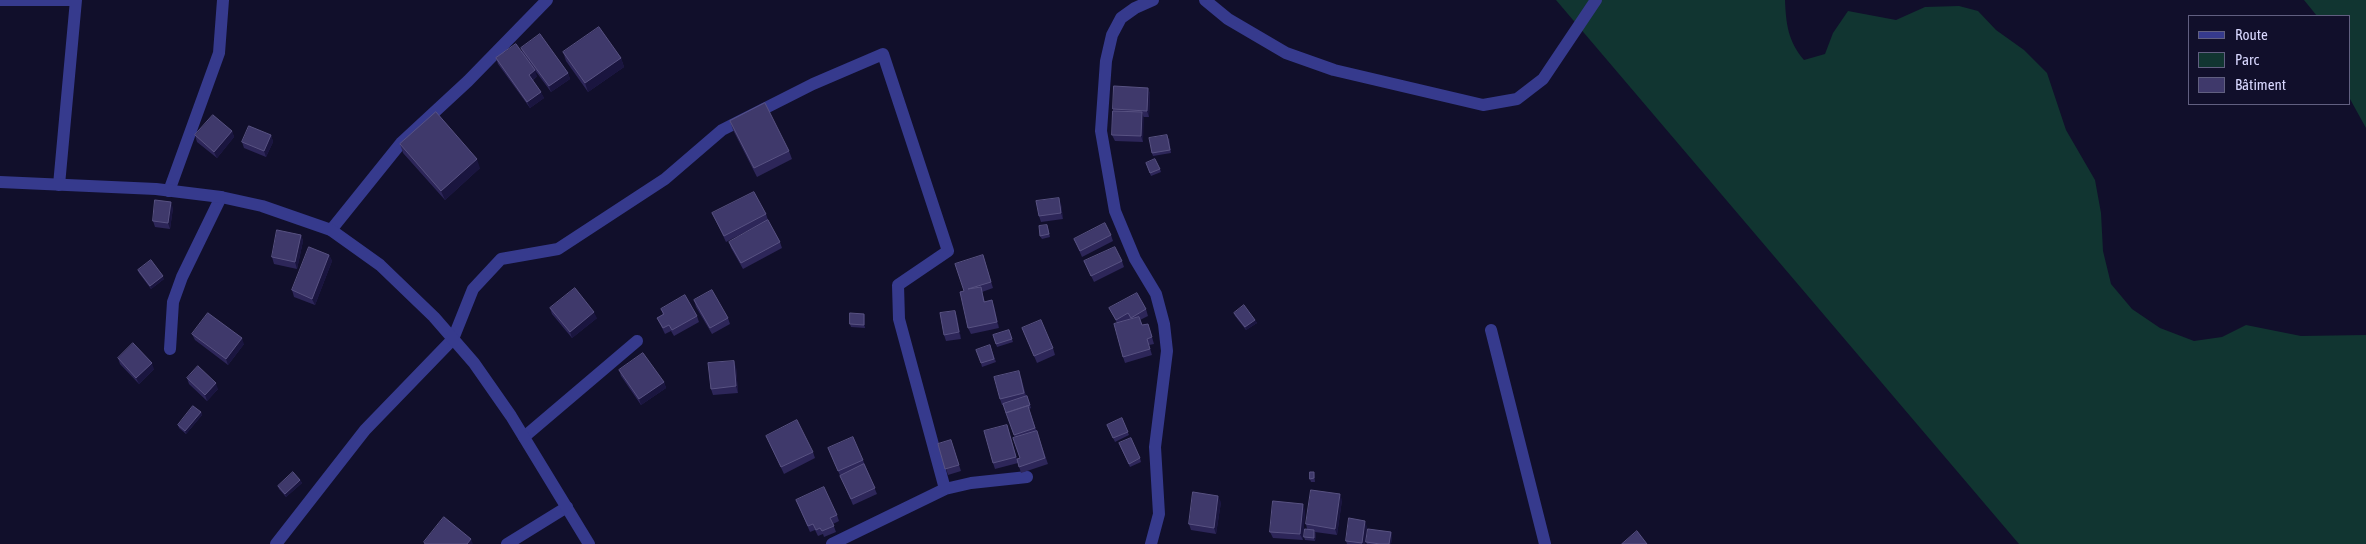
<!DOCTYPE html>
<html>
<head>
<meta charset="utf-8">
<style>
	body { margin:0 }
	#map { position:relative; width:2366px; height:544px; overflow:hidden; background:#110f2b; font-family:"Asap Condensed",sans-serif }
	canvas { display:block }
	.legend { position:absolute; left:2188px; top:15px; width:162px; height:90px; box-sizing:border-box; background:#110f2b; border:1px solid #615f80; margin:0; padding:6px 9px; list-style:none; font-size:15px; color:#d9d8ff }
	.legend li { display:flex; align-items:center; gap:10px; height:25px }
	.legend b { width:25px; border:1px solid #615f80 }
</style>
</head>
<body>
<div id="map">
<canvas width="2366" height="544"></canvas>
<ul class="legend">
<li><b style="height:6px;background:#363a8d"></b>Route</li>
<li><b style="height:14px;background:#113531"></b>Parc</li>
<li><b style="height:14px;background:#3f396b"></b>Bâtiment</li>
</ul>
</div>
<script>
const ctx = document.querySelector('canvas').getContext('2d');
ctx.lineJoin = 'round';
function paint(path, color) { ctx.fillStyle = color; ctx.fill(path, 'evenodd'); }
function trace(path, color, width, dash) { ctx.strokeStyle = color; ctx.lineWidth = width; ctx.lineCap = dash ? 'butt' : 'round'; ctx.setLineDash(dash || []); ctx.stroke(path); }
paint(new Path2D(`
	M1556,0H1785C1786,24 1788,41 1804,60L1825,54L1833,33L1848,11L1896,20L1925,7L1959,6L1978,11L1996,30L2024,50L2047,73L2066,130L2095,180L2101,213L2103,251L2111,284L2132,309L2160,328L2194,341L2222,337L2246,325L2301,336L2366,335V544H2019Z
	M2304,0H2366V128L2350,99V16H2317Z`), '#113531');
trace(new Path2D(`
	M0,0H76L59,185
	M1205,0L1228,19L1286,53L1334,70L1483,105L1517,99L1543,79L1596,0
	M169,191L219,53L223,0
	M331,230L401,143L468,81L547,0
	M1491,330L1545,544
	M170,349L173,302L182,277L221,197
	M524,437L637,341
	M276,544L365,430L453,339L473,289L501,259L558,249L665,179L722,130L813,84L883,54L948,251L898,285L899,319L945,489
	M507,544L567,507
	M832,544L945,489L971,483L1027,477
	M1151,544L1159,514L1155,447L1167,351L1164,324L1156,294L1135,259L1115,211L1101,131L1106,61L1112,35L1121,18L1135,8L1153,0`), '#363a8d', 12);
trace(new Path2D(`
	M0,182L156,189L221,197L262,206L331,230L380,265L434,317L474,363L511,416L589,544`), '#363a8d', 12);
paint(new Path2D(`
	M521,48L568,73L570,79L551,92L523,54Z
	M563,52L621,58L624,67L588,92L566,61Z
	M496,58L537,76L533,80L544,98L530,108L498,64Z
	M1148,88L1150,94L1149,117H1143V142L1115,141L1112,135L1113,111V109Z
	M730,121L789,151L792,159L757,177L733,130Z
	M232,131L234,137L217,158L197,142L195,135Z
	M271,135L273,142L266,157L244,148L242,142Z
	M1169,138L1171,153L1153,156L1152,153Z
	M400,144L480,168L445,200L403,153Z
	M1146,163L1160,169L1161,172L1151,176Z
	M1061,204L1063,219L1041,222L1039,216Z
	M173,208L170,229L155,227L153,221Z
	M712,213L766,214L768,220L780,242L782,248L743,269L731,248L729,242L761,224L726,242L715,219Z
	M1048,228L1050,237L1042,239L1040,236Z
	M301,235L303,241L297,269L274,264L272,257Z
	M1111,235L1113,241L1082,257L1074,239Z
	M329,255L332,261L315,305L294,297L292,290Z
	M983,255L993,288L982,292L985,302L994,306L999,328L971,334L968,328L964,291Z
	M1084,261H1122L1124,267L1094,282Z
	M138,270L164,279L151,289L139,273Z
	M694,300L728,318L730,324L712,334L696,307Z
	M550,308L597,318L572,338L552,314Z
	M1109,308L1146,309L1148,316L1140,320L1142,325L1150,330L1154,344L1149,345L1152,355L1125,363L1123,357L1117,323Z
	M661,309L697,316L699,322L674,336L671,331L665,334L657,318L663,315Z
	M955,311L957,317L961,339L946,341L944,335Z
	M1234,313L1255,320L1257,323L1246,330L1235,316Z
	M864,314L865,317V328L851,327L850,324Z
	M1022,328L1053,348L1055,355L1037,363Z
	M1009,330L1013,342L997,347L993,335Z
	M192,334L244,344L228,365L195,340Z
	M990,345L996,362L982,367L981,363Z
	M118,358L154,369L139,384L120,364Z
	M736,367L738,393L713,395L711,389Z
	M619,370L664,382L666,388L641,405L621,376Z
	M1021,377L1026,396H1027L1031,408L1029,409L1048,464L1021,473L1018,463L995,469L993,463L1007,425L1017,459L1020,458L1015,438L1004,405H1002L1000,399Z
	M187,378L218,389L207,401L189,384Z
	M201,412L202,415L186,434L179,428L178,425Z
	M1122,418L1129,435L1115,442L1107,425Z
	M766,436L813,452L815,458L784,474Z
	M951,440L961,471L948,475L938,444Z
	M1120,446L1140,458L1141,462L1130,467Z
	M828,448L863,460L877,494L853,505Z
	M1314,472L1315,482H1311L1310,479Z
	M300,480L302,483L286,497L279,489L278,486Z
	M796,500L837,515L839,521L833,524L836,532L824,537L823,534L818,536L815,530L810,532Z
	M1342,500L1337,535L1315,532L1316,534L1315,541L1305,540L1304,537L1307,529L1306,524Z
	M1221,502L1216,534L1191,530L1189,524Z
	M1305,510L1303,540L1273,538L1270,532Z
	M1367,527L1365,544H1347L1346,541Z
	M1391,532L1392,536L1391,544H1367L1366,542Z`), '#2d2659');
paint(new Path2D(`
	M621,58L624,67L588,92L585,83Z
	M535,70L537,76L531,81L529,75Z
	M568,73L570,79L551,92L549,86Z
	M1148,88L1150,94L1149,117L1147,111Z
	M541,92L544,98L530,108L527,102Z
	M1142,112L1144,118L1143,142L1141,136Z
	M232,131L234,137L217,158L214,152Z
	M271,135L273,142L266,157L264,151Z
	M477,159L480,168L445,200L441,191Z
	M1059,198L1061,204L1063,219L1061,213Z
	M171,202L173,208L170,229L168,223Z
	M301,235L303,241L297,269L295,262Z
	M329,255L332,261L315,305L312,299Z
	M163,276L164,279L151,289L150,286Z
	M992,300L994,306L999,328L997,322Z
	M955,311L957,317L961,339L959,332Z
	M594,312L597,318L572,338L570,332Z
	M864,314L865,317V328L864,325Z
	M1255,320L1257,323L1246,330L1245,327Z
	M242,338L244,344L228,365L226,359Z
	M734,361L736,367L738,393L736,386Z
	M152,363L154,369L139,384L136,378Z
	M664,382L666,388L641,405L639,399Z
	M216,383L218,389L207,401L205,395Z
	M201,412L202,415L186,434L185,431Z
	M300,480L302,483L286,497L285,494Z
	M1340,494L1342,500L1337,535L1335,529Z
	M1218,496L1221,502L1216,534L1214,528Z
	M1303,504L1305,510L1303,540L1300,534Z
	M1365,521L1367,527L1365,544H1362Z
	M1314,530L1316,534L1315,541L1314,538Z
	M1391,532L1392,536L1391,544H1389Z
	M471,539L473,544H467Z`), '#1a153f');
const building = new Path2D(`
	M599,27L621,58L585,83L563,52Z
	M540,34L568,73L549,86L521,48Z
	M516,44L535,70L529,75L541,92L527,102L496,58Z
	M1114,86L1148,88L1147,111L1113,109Z
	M765,103L789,151L754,168L730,121Z
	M1113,111L1142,112L1141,136L1112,135Z
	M436,112L477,159L441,191L400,144Z
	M213,115L232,131L214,152L195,135Z
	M249,126L271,135L264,151L242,142Z
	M1167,135L1170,150L1152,153L1149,138Z
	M1155,159L1160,169L1150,173L1146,163Z
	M754,192L766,214L724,236L712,213Z
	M1059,198L1061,213L1039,216L1036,201Z
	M155,200L171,202L168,223L153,221Z
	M768,220L780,242L741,263L729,242Z
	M1105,223L1111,235L1080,251L1074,239Z
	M1047,225L1049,234L1040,236L1039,226Z
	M277,230L301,235L295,262L272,257Z
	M309,247L329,255L312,299L292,290Z
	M1115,247L1122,261L1091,276L1084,261Z
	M983,255L991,282L968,289L981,287L984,302L992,300L997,322L968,328L960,292L964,291L955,264Z
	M151,260L163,276L150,286L138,270Z
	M575,288L594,312L570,332L550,308Z
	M712,290L728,318L710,328L694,300Z
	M1137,293L1146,309L1131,318L1128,313L1116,320L1109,308Z
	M685,295L697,316L672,330L669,325L663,328L657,318L664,314L661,309Z
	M1244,305L1255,320L1245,327L1234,313Z
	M955,311L959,332L944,335L940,313Z
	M208,313L242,338L226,359L192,334Z
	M850,313L864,314V325L850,324Z
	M1139,317L1142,325L1148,324L1152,337L1147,339L1150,349L1123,357L1114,324Z
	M1041,320L1053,348L1034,356L1022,328Z
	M1009,330L1012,339L996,344L993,335Z
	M133,343L152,363L136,378L118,358Z
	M990,345L994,359L981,363L976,350Z
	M643,353L664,382L639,399L619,370Z
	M734,361L736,386L711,389L708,363Z
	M198,366L216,383L205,395L187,378Z
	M1019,371L1024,393L1000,399L994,377Z
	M1027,396L1030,405L1006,413L1003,404Z
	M193,406L201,412L185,431L178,425Z
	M1028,406L1035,428L1014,435L1006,413Z
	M1122,418L1128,432L1113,438L1107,425Z
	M797,420L813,452L781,467L766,436Z
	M1007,425L1016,457L993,463L984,431Z
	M1037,431L1045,458L1019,467L1017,459L1020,458L1013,438Z
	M853,437L863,460L838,471L828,448Z
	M1131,438L1140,458L1129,464L1119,443Z
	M951,440L959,465L945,469L938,444Z
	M864,464L875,488L851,499L840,476Z
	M293,472L300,480L285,494L278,486Z
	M1310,472H1314V478L1310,479Z
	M824,487L837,515L830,518L834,526L822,531L820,528L816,530L813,524L808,526L796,500Z
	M1311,490L1340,494L1335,529L1306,524Z
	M1193,492L1218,496L1214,528L1189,524Z
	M1273,501L1303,504L1300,534L1270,532Z
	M444,517L471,539L467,544H425L424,542Z
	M1349,518L1365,521L1362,543L1346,541Z
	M1305,529L1314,530V538L1304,537Z
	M1368,529L1391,532L1389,544H1380L1366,542Z
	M1637,531L1647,544H1622Z`);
paint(building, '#3f396b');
trace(building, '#585282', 1);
</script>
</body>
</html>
